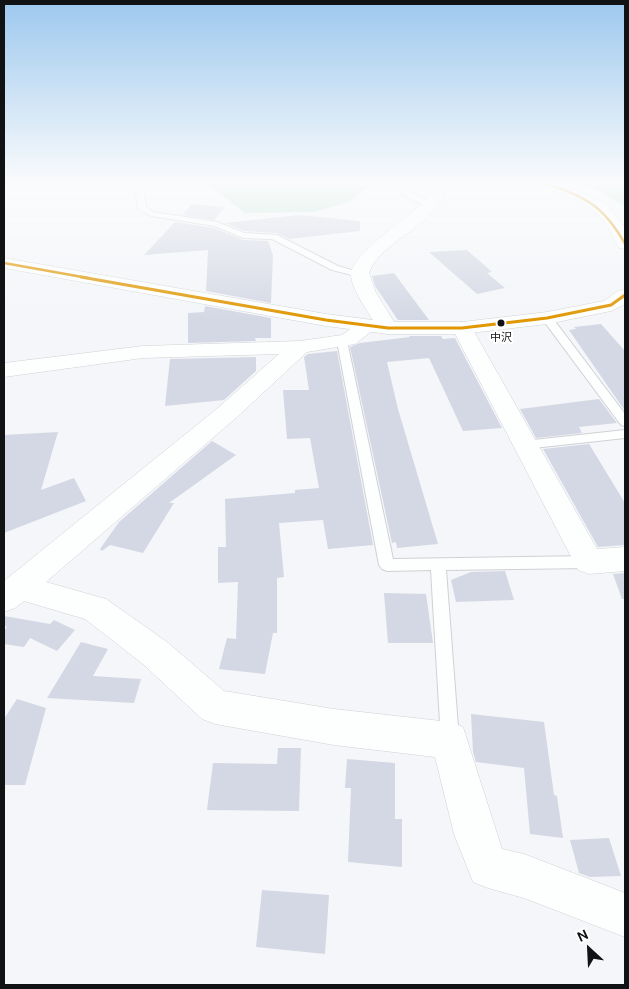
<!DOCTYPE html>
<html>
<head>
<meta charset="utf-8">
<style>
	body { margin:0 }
	#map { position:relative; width:629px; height:989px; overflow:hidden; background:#f4f6f9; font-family:Ubuntu,sans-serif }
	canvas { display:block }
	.frame { position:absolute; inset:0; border:5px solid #111213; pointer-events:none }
	.north { position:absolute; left:564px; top:924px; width:50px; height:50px; -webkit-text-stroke:4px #fff; paint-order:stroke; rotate:335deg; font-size:14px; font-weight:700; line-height:20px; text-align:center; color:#111213 }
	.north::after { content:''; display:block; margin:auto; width:18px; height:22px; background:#111213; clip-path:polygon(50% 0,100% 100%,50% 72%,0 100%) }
</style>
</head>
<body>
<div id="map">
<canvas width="629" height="989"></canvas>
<div class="frame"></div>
<div class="north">N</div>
</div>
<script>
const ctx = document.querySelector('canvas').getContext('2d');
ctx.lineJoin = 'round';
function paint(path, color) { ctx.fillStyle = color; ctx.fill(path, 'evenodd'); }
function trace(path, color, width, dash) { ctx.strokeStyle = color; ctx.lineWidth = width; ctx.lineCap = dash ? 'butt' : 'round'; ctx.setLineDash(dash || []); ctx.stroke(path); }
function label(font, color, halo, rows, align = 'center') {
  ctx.font = font + ' Ubuntu,"Noto Sans JP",sans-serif'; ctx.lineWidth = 4; ctx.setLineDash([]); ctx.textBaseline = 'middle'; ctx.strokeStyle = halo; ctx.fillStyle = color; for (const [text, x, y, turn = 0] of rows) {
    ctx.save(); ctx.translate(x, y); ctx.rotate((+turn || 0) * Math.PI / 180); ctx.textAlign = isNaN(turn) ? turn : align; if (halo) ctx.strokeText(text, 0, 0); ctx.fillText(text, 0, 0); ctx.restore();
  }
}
paint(new Path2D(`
	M168,182H361L369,186L349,202L314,212L245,213L204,182Z
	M575,182H625V207L602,192Z`), '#bfe4d1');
paint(new Path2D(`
	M621,182H625V184Z`), '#cce5f7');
paint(new Path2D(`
	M192,204L225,207L214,220L182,215Z
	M299,215L360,221V231L289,239L277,233L244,231L225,223Z
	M175,222L214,228L243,240L272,241H268L273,255L271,303L206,291L208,250L144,255Z
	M467,250L492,272L487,273L505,288L477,294L429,252Z
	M394,273L429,320H398L375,286L372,276Z
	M205,306L271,318V338H255L256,341L188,343V313L204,312Z
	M601,324L625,351V411L569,330L576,329L574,327Z
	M409,336H441L443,339L455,338L502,428L463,431L429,358L387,362L398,409L438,544L397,548L396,542L392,543L350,347L360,343L410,337Z
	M337,351L373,545L328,549L323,520L279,523L284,577L277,578V633H273L265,674L219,669L227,638L236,639L238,582L218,583V547H226L225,499L295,493V490L319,488L310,438L287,439L283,390H309L304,357L308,354Z
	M256,357V371L224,400L165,406L170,359Z
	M599,399L617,423L579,427L582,433L536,438L520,409Z
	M58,432L41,490L74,478L86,501L4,533V435Z
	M212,441L236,455L169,503H174L143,553L110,545L102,551L100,549L119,522Z
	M589,444L625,503V545L598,547L543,449Z
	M505,571L514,600L456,602L451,580L471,572Z
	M625,573V599H622L613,574Z
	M384,593L426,594L433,643H388Z
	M4,616L50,624L54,620L75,630L57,651L30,638L24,647L4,644V631L7,627L4,625Z
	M81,642L108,649L93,676L141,679L134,703L47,698Z
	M17,699L46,708L25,785H4V719Z
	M471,714L544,722L554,795L557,796L563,838L530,834L524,768L476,762L473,752Z
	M278,748H301L299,811L207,810L213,763L277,764Z
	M347,759L395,763V819H402V867L348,862L351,788H345Z
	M609,838L621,876L590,877L579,873L570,840Z
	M262,890L329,895L325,954L256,947Z`), '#d4d8e4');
const service = new Path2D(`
	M134,182H142L146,207L153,212L217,222L244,233L277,235L338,266L365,274L360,277L332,270L272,239L243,238L215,226L151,216L138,208Z
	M396,182H404L410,191L433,205L426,207L404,195Z
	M547,315L551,316L625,414V426L621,425L543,320L542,318Z
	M342,338L347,341L393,559L589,556L594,558L597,562L594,566L589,568L446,570L459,740L457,747L450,749L443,747L441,740L431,570L387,571L382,569L379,565L337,341Z
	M625,430V438L524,449L518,445L524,441Z`);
const minor = new Path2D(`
	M431,182H445C446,224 382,237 369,273L376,293L398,328L395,332L388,334L381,332L377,327L355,344L307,352L237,417L46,582L106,599L167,642L224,691L334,709L450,722L463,727L502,849L524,854L625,893V937L524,898L488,888L473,882L454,834L435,757L334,745L215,724L202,719L143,664L85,619L24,601L15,608L4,612V581L219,407L279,354L143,358L4,377V363L143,346L300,341L342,335L360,322L367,320L374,322C366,308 353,292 351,276C349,256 408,217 424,202L429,195Z
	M462,322L469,324L472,328L597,549L625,547V571L589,574L578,570L452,328L455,324Z`);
const secondary = new Path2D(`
	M535,182H555L587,194L607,205L625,228V249L619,248C613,239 610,228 603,220C588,200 559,194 537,185Z
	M4,258L326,314L388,322H462L547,312L604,301L618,291L625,289V304L611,311L547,324L462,334H388L326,326L4,268Z`);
trace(service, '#d0d1d3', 2);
trace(minor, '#d0d1d3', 1);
trace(secondary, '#d0d1d3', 1);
paint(service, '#fdfefe');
paint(minor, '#fdfefe');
paint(secondary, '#fdfefe');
trace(new Path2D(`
	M542,182C584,197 602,203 625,244
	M4,263L88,278`), '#e09702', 2.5);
trace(new Path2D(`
	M81,277L326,320L388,328H462L547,318L611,305L625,295`), '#e09702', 3);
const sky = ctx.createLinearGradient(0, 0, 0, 320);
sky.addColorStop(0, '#9dc8ee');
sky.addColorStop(0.57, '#fafbfc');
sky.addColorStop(1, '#fafbfc00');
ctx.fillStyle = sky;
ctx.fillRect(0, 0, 629, 320);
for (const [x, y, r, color] of [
	[501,323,4.5,"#111213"]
]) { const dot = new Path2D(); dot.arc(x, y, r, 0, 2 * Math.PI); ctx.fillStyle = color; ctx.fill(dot); trace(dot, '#fff', 2); }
label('11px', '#111213', '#fff', [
	["中沢",501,337]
]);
</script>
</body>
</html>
